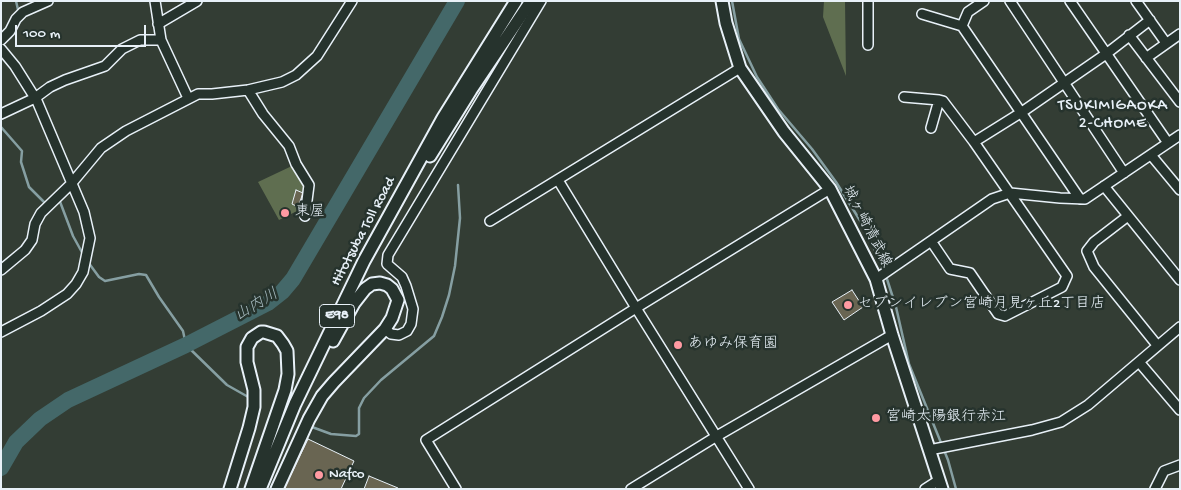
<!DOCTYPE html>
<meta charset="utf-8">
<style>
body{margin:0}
#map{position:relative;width:1181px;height:490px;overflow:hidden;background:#333d34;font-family:"Gochi Hand",sans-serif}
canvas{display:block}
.frame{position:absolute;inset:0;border:2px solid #e8f1f8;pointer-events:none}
.scale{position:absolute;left:15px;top:25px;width:131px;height:22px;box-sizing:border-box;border:2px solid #e8f1f8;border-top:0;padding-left:6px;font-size:15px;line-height:18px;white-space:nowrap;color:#e8f1f8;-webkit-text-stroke:4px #26332d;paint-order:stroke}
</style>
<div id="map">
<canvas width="1181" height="490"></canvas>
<div class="frame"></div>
<div class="scale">100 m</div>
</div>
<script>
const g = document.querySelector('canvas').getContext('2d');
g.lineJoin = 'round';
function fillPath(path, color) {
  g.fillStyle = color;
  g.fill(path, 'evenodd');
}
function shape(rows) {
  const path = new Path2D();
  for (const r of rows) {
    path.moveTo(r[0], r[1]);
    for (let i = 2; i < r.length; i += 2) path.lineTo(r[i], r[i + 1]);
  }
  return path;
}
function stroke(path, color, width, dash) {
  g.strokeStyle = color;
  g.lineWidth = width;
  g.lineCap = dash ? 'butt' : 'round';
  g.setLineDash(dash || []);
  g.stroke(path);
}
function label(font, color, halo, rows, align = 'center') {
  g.font = font + ' "Gochi Hand","Klee One",sans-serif';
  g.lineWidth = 5;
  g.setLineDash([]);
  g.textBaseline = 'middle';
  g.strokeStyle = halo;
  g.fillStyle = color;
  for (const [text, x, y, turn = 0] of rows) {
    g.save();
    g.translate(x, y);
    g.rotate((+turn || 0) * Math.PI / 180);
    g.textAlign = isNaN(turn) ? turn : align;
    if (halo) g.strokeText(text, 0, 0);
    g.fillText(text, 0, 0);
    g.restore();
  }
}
const green = shape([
 [824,1,845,1,846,76,823,17],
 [294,165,306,187,306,192,301,209,279,220,258,182]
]);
const stream = shape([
 [16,1,19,14],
 [732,1,739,39,757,77,778,109,812,149,836,182,866,230,884,271],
 [1,46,11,37,19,23,19,19],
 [1,127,22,151,21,162,29,187,46,204],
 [59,199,73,236,84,256],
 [88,262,99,277,105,281,139,274,146,275,159,297,183,331,186,345,227,385,250,398],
 [886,276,896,307,909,364,948,460,956,489],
 [312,427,331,434,356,436,359,434,359,408,364,398,381,380,434,336,442,317,449,295,455,266,460,218,458,185]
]);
const river = shape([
 [1,468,16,442,40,419,68,400,186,345,268,303,282,292,293,279,457,1]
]);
const building = shape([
 [296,190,303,193,298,207,292,204,296,190],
 [852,290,863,307,844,320,832,302,852,290],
 [308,439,354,461,341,489,284,489,308,439],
 [369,476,398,488,398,489,364,489,369,476]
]);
const minor = shape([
 [155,1,161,40,188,98],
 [868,1,868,45],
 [984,1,968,12,962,26,1080,199],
 [1010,1,1124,173],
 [1070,1,1168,143],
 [1136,1,1166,43],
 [922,14,962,26],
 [158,24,197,1],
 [1129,35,1180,102],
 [1,40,10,31,16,19,23,12,48,1],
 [1,49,15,66,37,101,84,212,90,238,83,272,76,284,67,294,41,311,1,332],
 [1146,58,1180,34],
 [248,90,263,114,289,146,296,164,309,185,305,216],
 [904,97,939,100],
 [1,114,35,98,50,87,65,80,105,66,122,49,140,40,161,40],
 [931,128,939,100,943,101,974,142,1067,276,1062,287,1005,316,998,314,970,273,950,269,931,241],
 [974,142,1022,112,1106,54,1150,20],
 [1151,155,1180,190],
 [558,180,636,308,749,489],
 [1104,186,1180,280],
 [1128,216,1094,242,1087,251,1094,267,1157,345],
 [490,221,740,68],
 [1,270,25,250,32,240,35,224,41,213,71,184,101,148,126,131,198,94,212,94,248,90,282,82,296,75,317,56,352,1],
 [876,279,992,199,1010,193,1060,198,1085,199,1180,135],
 [385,329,391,334,399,335,407,331,411,324,413,309,406,286,402,277,387,264,388,255,541,1],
 [1139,362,1180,410],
 [929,450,1032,430,1061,422,1088,405,1180,327],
 [456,489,426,440,636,308,830,189],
 [631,489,717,436,892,335],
 [925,489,939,480],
 [1155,489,1164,471,1180,465]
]);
const major = shape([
 [722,1,726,23,740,68,784,132,830,189,876,279,892,335,942,489],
 [430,156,471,90,531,1],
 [230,489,249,428,254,407,254,390,247,362,247,347,252,338,261,332,264,332,277,336,283,344,287,351,288,374,285,390,251,489],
 [260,489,295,404,364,261,443,118,516,1],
 [277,489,309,419,322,396,334,382,385,329,392,318,398,300,392,289,387,285,380,283,372,284,365,289,354,303,333,341]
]);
const markers = [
 [285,213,5,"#ff9aa2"],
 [848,305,5,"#ff9aa2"],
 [678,345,5,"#ff9aa2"],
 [876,418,5,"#ff9aa2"],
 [319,475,5,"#ff9aa2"]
];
const shields = [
 [337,316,35]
];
const shieldNames = [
 ["E98",337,316]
];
const poiNames = [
 ["東屋",295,213],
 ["セブンイレブン宮崎月見ヶ丘2丁目店",858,305],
 ["あゆみ保育園",688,345],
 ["宮崎太陽銀行赤江",886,418],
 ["Nafco",329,475]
];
const streetNames = [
 ["城ヶ崎清武線",866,227,63],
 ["Hitotsuba Toll Road",364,232,-62]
];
const neighbourhoodNames = [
 ["TSUKIMIGAOKA",1113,107],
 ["2-CHOME",1113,125]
];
const waterNames = [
 ["山内川",257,306,-31]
];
fillPath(green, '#5f6e50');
stroke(stream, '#869fa2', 2.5);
stroke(river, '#446869', 16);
fillPath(building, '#696552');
stroke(building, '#e8f1f8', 1);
stroke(minor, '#e8f1f8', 12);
stroke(major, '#e8f1f8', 15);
stroke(minor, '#26332d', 9);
stroke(major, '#26332d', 11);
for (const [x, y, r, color] of markers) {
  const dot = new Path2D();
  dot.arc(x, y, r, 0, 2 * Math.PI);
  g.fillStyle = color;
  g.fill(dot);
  stroke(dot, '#26332d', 2);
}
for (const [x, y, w] of shields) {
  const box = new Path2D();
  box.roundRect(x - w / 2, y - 11.5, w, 23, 4);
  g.fillStyle = '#26332d';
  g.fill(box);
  stroke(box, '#e8f1f8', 1);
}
label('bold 14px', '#e8f1f8', null, shieldNames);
label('15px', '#e8f1f8', '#26332d', poiNames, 'left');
label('15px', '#e8f1f8', '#26332d', streetNames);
g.letterSpacing = '1px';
label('16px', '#e8f1f8', '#26332d', neighbourhoodNames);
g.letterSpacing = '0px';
label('italic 16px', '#a6babf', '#26332d', waterNames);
</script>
